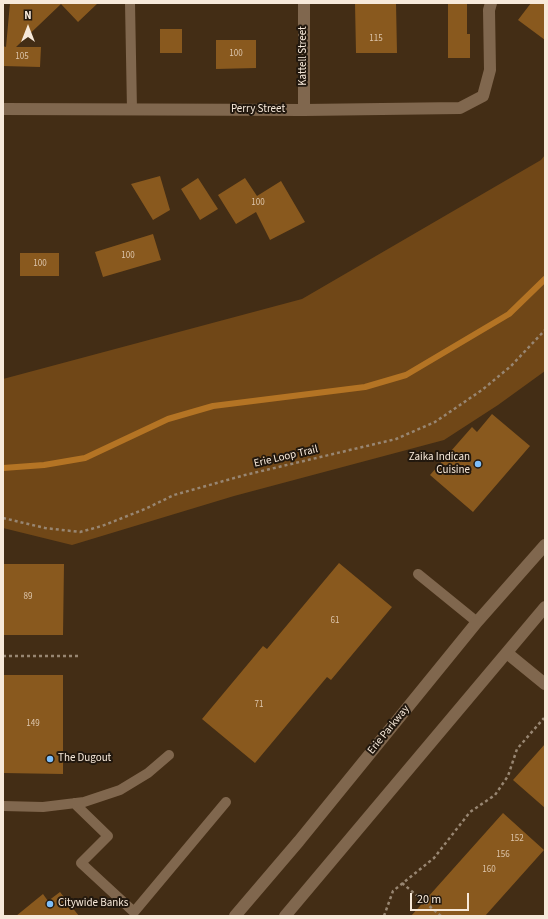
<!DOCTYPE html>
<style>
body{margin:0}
#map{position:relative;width:548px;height:919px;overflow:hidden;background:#432d15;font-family:"Source Sans 3",sans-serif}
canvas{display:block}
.frame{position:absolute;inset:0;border:4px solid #f7e9da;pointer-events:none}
.north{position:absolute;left:8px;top:8px;width:40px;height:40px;-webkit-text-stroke:3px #22180e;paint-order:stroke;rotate:0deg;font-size:11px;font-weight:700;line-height:16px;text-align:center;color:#f7e9da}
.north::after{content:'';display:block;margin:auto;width:14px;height:18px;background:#f7e9da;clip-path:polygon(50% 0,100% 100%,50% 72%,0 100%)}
.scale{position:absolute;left:410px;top:893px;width:59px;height:18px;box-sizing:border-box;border:2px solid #f7e9da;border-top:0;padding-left:5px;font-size:12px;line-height:14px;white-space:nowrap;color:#f7e9da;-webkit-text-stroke:3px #22180e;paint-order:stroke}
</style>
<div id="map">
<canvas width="548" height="919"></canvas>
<div class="frame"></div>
<div class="north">N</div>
<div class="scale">20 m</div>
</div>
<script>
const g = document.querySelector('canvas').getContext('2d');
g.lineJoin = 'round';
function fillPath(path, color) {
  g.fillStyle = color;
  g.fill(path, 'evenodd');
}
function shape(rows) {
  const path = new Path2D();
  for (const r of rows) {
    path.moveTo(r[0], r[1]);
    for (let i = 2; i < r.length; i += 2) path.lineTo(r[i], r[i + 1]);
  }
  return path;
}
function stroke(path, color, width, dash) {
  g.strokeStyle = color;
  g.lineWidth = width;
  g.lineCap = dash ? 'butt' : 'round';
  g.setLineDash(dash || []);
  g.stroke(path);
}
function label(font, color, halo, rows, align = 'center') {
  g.font = font + ' "Source Sans 3",sans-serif';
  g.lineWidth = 4;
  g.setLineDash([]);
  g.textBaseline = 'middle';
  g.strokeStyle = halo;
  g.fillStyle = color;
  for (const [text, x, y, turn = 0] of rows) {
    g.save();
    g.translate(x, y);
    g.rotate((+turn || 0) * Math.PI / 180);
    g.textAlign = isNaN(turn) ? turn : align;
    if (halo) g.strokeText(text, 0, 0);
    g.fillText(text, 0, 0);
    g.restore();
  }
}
const green = shape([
 [545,155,545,371,498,405,444,440,234,496,72,545,3,528,3,379,302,299,541,160]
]);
const stream = shape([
 [3,468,44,465,85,458,168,419,213,406,365,387,406,375,509,314,545,279]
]);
const building = shape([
 [10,3,98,3,78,22,61,4,16,47,41,47,40,67,3,66,3,46,6,47],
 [355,3,396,3,397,53,356,53],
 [448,3,467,3,467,34,470,34,470,58,448,58],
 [531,3,545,3,545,40,518,20],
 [160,29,182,29,182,53,160,53],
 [216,40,256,40,256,68,216,69],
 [160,176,170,210,153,220,131,184],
 [198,178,218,209,200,220,181,189],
 [245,178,257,196,281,181,305,222,270,240,256,212,236,224,218,195],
 [153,234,161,260,103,277,95,252],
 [20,253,59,253,59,276,20,276],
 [492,414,530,446,473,512,430,475,472,427,477,432],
 [339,563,392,607,331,680,327,677,255,763,202,719,263,646,267,649],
 [3,564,64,564,63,635,3,635],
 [3,675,63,675,63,774,3,773],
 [545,744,545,808,513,780],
 [503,813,544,850,485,916,411,916],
 [60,892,79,916,16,916,43,894,48,901]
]);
const path = shape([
 [3,518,45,528,80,532,102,526,145,509,174,495,245,475,396,439,435,422,482,390,511,366,545,330],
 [3,656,80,656],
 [402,883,441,916],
 [384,916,393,891,434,858,470,812,495,795,508,776,517,749,544,718]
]);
const lane = shape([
 [130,3,132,110],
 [418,574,477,622],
 [74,803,108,836,81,863,134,912,226,802],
 [3,806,43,807,84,802,120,790,148,773,169,755]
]);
const street = shape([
 [304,3,304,110],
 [3,109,304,110,460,108,483,96,490,70,489,10,491,3],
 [507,653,545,684]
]);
const secondary = shape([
 [235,916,299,841,477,622,545,545],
 [285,916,545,607]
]);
const markers = [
 [478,464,4,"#7dbef9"],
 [50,759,4,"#7dbef9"],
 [50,904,4,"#7dbef9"]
];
const numberNames = [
 ["115",376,39],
 ["100",236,54],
 ["105",22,57],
 ["100",258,203],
 ["100",128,256],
 ["100",40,264],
 ["89",28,597],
 ["61",335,621],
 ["71",259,705],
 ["149",33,724],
 ["152",517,839],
 ["156",503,855],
 ["160",489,870]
];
const streetNames = [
 ["Kattell Street",304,56,-90],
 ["Perry Street",258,110],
 ["Erie Loop Trail",286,457,-13],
 ["Erie Parkway",389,730,-51]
];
const poiNames = [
 ["Zaika Indican",470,458,"right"],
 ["Cuisine",470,471,"right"],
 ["The Dugout",58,759],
 ["Citywide Banks",58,904]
];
fillPath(green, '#704717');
stroke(stream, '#b47424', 6);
fillPath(building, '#89591e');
stroke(path, '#988672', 2.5, [3, 3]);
stroke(lane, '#80674e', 10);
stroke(street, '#80674e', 12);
stroke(secondary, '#80674e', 12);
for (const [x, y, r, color] of markers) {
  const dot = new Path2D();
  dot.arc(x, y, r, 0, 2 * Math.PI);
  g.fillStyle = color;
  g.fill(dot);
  stroke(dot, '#22180e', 1.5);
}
label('9px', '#dcc5ab', null, numberNames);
label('11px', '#f7e9da', '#22180e', streetNames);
label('11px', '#f7e9da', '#22180e', poiNames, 'left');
</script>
